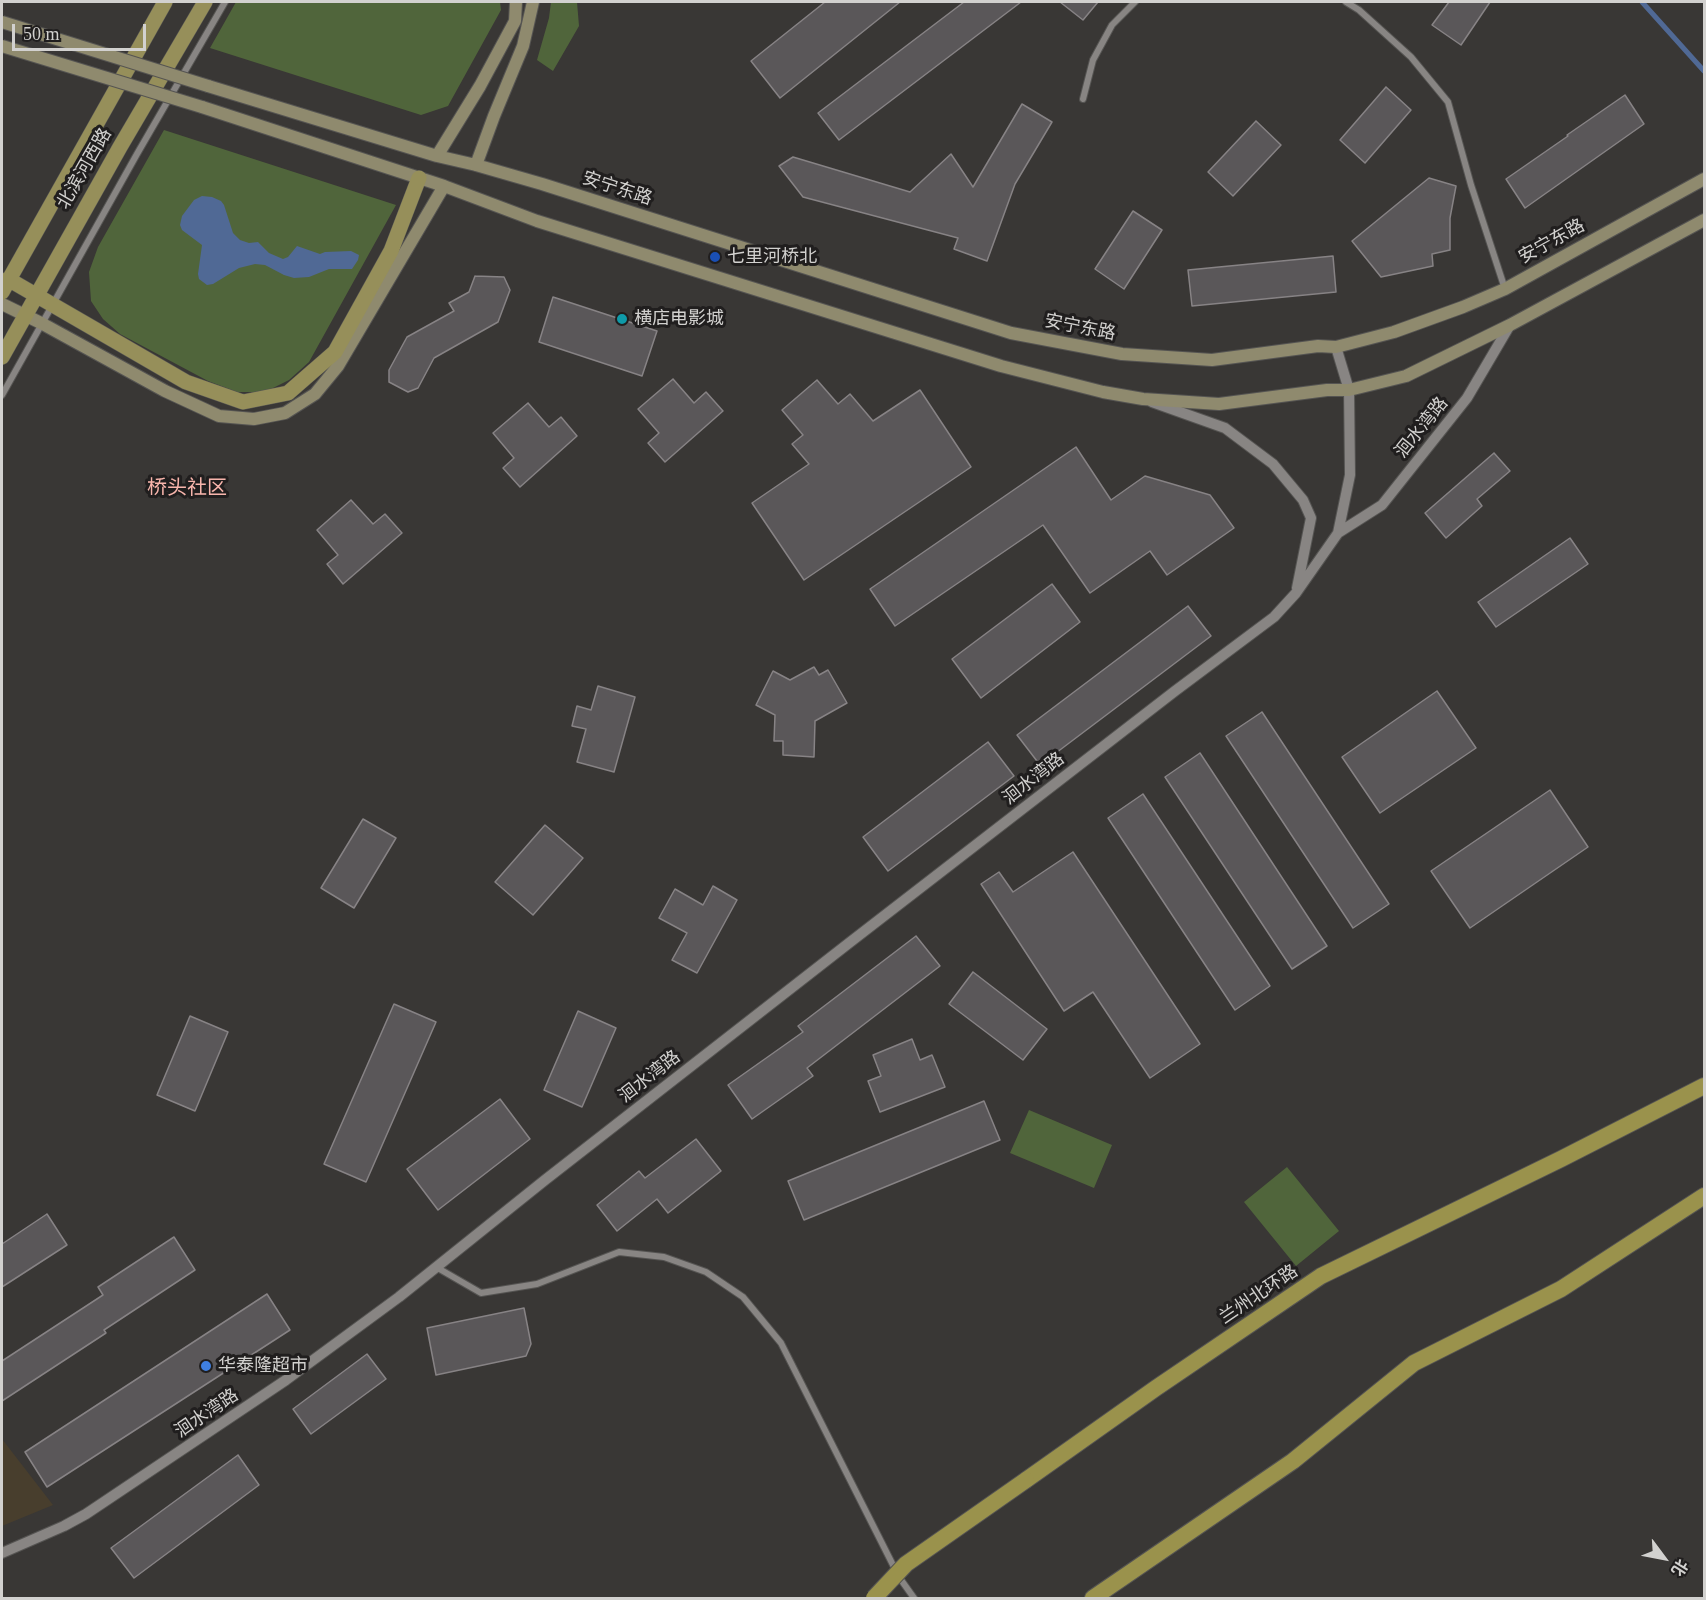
<!DOCTYPE html>
<meta charset="utf-8">
<style>
body{margin:0}
#map{position:relative;width:1706px;height:1600px;overflow:hidden;background:#393735;font-family:"Times New Roman","Noto Sans SC",serif}
canvas{display:block}
.frame{position:absolute;inset:0;border:3px solid #d2d1cf;pointer-events:none}
.north{position:absolute;left:1634px;top:1528px;width:60px;height:60px;-webkit-text-stroke:4px #201e1e;paint-order:stroke;rotate:122deg;font-size:16px;font-weight:700;line-height:24px;text-align:center;color:#d2d1cf}
.north::after{content:'';display:block;margin:auto;width:21px;height:27px;background:#d2d1cf;clip-path:polygon(50% 0,100% 100%,50% 72%,0 100%)}
.scale{position:absolute;left:12px;top:24px;width:134px;height:27px;box-sizing:border-box;border:3px solid #d2d1cf;border-top:0;padding-left:8px;font-size:18px;line-height:21px;white-space:nowrap;color:#d2d1cf;-webkit-text-stroke:4px #201e1e;paint-order:stroke}
</style>
<div id="map">
<canvas width="1706" height="1600"></canvas>
<div class="frame"></div>
<div class="north">北</div>
<div class="scale">50 m</div>
</div>
<script>
const g = document.querySelector('canvas').getContext('2d');
g.lineJoin = 'round';
function fillPath(path, color) {
  g.fillStyle = color;
  g.fill(path, 'evenodd');
}
function shape(rows) {
  const path = new Path2D();
  for (const r of rows) {
    path.moveTo(r[0], r[1]);
    for (let i = 2; i < r.length; i += 2) path.lineTo(r[i], r[i + 1]);
  }
  return path;
}
function stroke(path, color, width, dash) {
  g.strokeStyle = color;
  g.lineWidth = width;
  g.lineCap = dash ? 'butt' : 'round';
  g.setLineDash(dash || []);
  g.stroke(path);
}
function label(font, color, halo, rows, align = 'center') {
  g.font = font + ' "Times New Roman","Noto Sans SC",serif';
  g.lineWidth = 6;
  g.setLineDash([]);
  g.textBaseline = 'middle';
  g.strokeStyle = halo;
  g.fillStyle = color;
  for (const [text, x, y, turn = 0] of rows) {
    g.save();
    g.translate(x, y);
    g.rotate((+turn || 0) * Math.PI / 180);
    g.textAlign = isNaN(turn) ? turn : align;
    if (halo) g.strokeText(text, 0, 0);
    g.fillText(text, 0, 0);
    g.restore();
  }
}
const industrial = shape([
 [2,1439,53,1505,2,1526]
]);
const green = shape([
 [236,2,500,2,501,10,448,106,421,115,210,48],
 [551,2,577,2,579,26,553,71,537,60,549,18],
 [164,130,396,205,309,362,289,380,265,392,237,392,208,381,120,334,103,319,91,301,89,272,98,247],
 [1029,1110,1112,1145,1094,1188,1010,1153],
 [1287,1167,1339,1231,1296,1266,1244,1202]
]);
const water = shape([
 [202,196,212,197,221,201,224,205,233,233,240,240,249,243,258,242,269,253,283,259,288,257,297,246,320,254,325,252,351,251,359,255,358,260,352,269,329,269,309,277,294,278,284,275,265,265,255,264,239,268,213,284,207,285,199,279,198,274,202,245,182,230,180,225,182,216,194,200]
]);
const stream = shape([
 [1642,2,1704,71]
]);
const building = shape([
 [825,2,900,2,780,98,751,61,825,2],
 [964,2,1021,2,839,140,818,113,964,2],
 [1060,2,1098,2,1083,20,1060,2],
 [1449,2,1490,2,1461,45,1432,25,1449,2],
 [1386,87,1411,110,1365,163,1340,140,1386,87],
 [1625,95,1644,124,1525,208,1506,179,1568,136,1567,135,1625,95],
 [1022,104,1052,122,1015,184,987,261,954,249,958,238,803,197,779,166,793,157,910,192,951,154,973,187,1022,104],
 [1256,121,1281,145,1233,196,1208,172,1256,121],
 [1429,178,1456,186,1450,218,1450,250,1432,254,1433,266,1381,277,1352,241,1429,178],
 [1133,211,1162,230,1124,289,1095,269,1133,211],
 [1333,256,1336,292,1192,306,1188,270,1333,256],
 [475,276,504,277,510,290,498,322,434,358,418,388,408,392,389,382,389,370,407,337,454,311,449,303,469,292,475,276],
 [553,297,657,331,642,376,539,342,553,297],
 [673,379,694,403,706,392,723,411,665,462,648,443,659,433,638,409,673,379],
 [817,380,838,404,850,394,873,421,920,390,971,467,804,580,752,503,809,464,792,444,803,435,782,410,817,380],
 [528,403,549,427,561,417,577,436,520,487,503,468,514,458,493,433,528,403],
 [1076,447,1111,500,1145,476,1210,495,1234,528,1167,575,1150,551,1090,593,1043,525,895,626,870,589,1076,447],
 [1494,453,1510,471,1477,499,1482,506,1446,538,1425,513,1494,453],
 [351,500,373,524,385,514,402,533,343,584,327,564,338,555,317,530,351,500],
 [1570,538,1588,564,1496,627,1478,602,1570,538],
 [1052,584,1080,622,981,698,952,659,1052,584],
 [1188,606,1211,636,1040,765,1017,735,1188,606],
 [814,667,819,675,828,670,847,703,815,721,814,757,783,755,783,741,774,741,775,715,756,705,773,671,790,680,814,667],
 [598,686,635,697,614,772,577,762,586,729,572,726,577,706,591,710,598,686],
 [1437,691,1476,748,1380,813,1342,757,1437,691],
 [1262,712,1389,904,1353,928,1226,736,1262,712],
 [988,742,1014,776,888,871,863,837,988,742],
 [1200,753,1327,946,1292,969,1165,777,1200,753],
 [1550,790,1588,847,1470,928,1431,871,1550,790],
 [1143,794,1270,986,1235,1010,1108,818,1143,794],
 [363,819,396,838,354,908,321,888,363,819],
 [545,825,583,858,533,915,495,882,545,825],
 [1073,852,1200,1044,1150,1078,1093,992,1064,1011,981,884,999,872,1013,892,1073,852],
 [713,886,737,900,697,973,672,960,687,933,659,918,675,889,703,905,713,886],
 [916,936,940,966,807,1068,813,1076,752,1119,728,1085,803,1032,798,1026,916,936],
 [973,972,1047,1029,1023,1060,949,1004,973,972],
 [394,1004,436,1022,366,1182,324,1164,394,1004],
 [578,1011,616,1028,582,1107,544,1090,578,1011],
 [190,1016,228,1032,195,1111,157,1095,190,1016],
 [912,1039,920,1060,932,1055,945,1087,880,1112,868,1081,881,1076,873,1055,912,1039],
 [500,1099,530,1139,438,1210,407,1169,500,1099],
 [984,1101,1000,1140,804,1220,788,1181,984,1101],
 [696,1139,721,1171,668,1213,657,1199,617,1231,597,1205,639,1171,645,1178,696,1139],
 [47,1214,67,1245,2,1287,2,1244,47,1214],
 [174,1237,195,1270,104,1330,106,1333,2,1401,2,1361,103,1295,98,1287,174,1237],
 [267,1294,290,1330,47,1487,25,1452,267,1294],
 [524,1308,531,1344,526,1356,436,1375,427,1328,524,1308],
 [367,1354,386,1379,311,1434,293,1409,367,1354],
 [238,1455,259,1485,134,1578,111,1548,238,1455]
]);
const minor = shape([
 [1346,2,1359,10,1411,57,1448,102,1471,185,1505,289],
 [1083,99,1093,60,1112,25,1135,2],
 [2,395,137,154,225,2],
 [436,1267,481,1293,537,1284,619,1252,664,1257,706,1272,743,1297,781,1343,899,1577,914,1598]
]);
const tertiary = shape([
 [1152,402,1225,428,1273,464,1303,500,1311,518,1297,588],
 [1338,533,1382,505,1467,398,1510,325],
 [2,1553,64,1526,86,1514,286,1380,399,1297,545,1180,849,943,1175,691,1274,617,1296,593,1338,533,1350,475,1349,390,1336,347]
]);
const secondary = shape([
 [208,86,437,156,476,165,542,184,1011,333,1122,354,1212,360,1318,346,1336,347,1394,332,1463,307,1505,289,1704,179],
 [202,107,444,186,537,221,1001,366,1103,392,1143,399,1219,404,1327,390,1349,390,1406,376,1510,325,1704,220],
 [437,156,480,86,515,21,516,2],
 [476,165,494,116,523,46,533,2],
 [2,304,41,323,165,391,219,416,254,419,285,413,315,394,338,366,444,186]
]);
const primary = shape([
 [8,279,186,382,243,402,288,393,335,352,391,251,419,178],
 [2,292,165,2],
 [2,357,120,147,205,2]
]);
const trunk = shape([
 [1026,1480,1156,1388,1321,1276,1561,1159,1704,1086],
 [1093,1598,1293,1461,1414,1363,1561,1289,1704,1196]
]);
const secondaryBridge = shape([
 [2,22,208,86],
 [2,46,202,107]
]);
const trunkBridge = shape([
 [874,1598,906,1564,1026,1480]
]);
const markers = [
 [715,257,6,"#1a4fb4"],
 [622,319,6,"#0f9aa8"],
 [206,1366,6,"#3f7fe0"]
];
const streetNames = [
 ["北滨河西路",85,169,-60],
 ["安宁东路",617,189,18],
 ["安宁东路",1552,242,-29],
 ["安宁东路",1080,328,11],
 ["洄水湾路",1422,428,-51],
 ["洄水湾路",1034,779,-38],
 ["洄水湾路",650,1077,-38],
 ["兰州北环路",1259,1295,-34],
 ["洄水湾路",207,1414,-34]
];
const poiNames = [
 ["七里河桥北",727,257],
 ["横店电影城",634,319],
 ["华泰隆超市",218,1366]
];
const neighbourhoodNames = [
 ["桥头社区",187,489]
];
fillPath(industrial, '#483e2d');
fillPath(green, '#50653b');
fillPath(water, '#506995');
stroke(stream, '#506995', 5);
fillPath(building, '#5a5759');
stroke(building, '#878385', 1.5);
stroke(minor, '#555452', 8);
stroke(tertiary, '#555452', 12);
stroke(secondary, '#555452', 14);
stroke(primary, '#555452', 16);
stroke(trunk, '#555452', 18);
stroke(minor, '#888583', 6);
stroke(tertiary, '#888583', 10);
stroke(secondary, '#8f8a6e', 12);
stroke(primary, '#968f5a', 15);
stroke(trunk, '#9a924c', 16);
stroke(secondaryBridge, '#555452', 14, []);
stroke(trunkBridge, '#555452', 18, []);
stroke(secondaryBridge, '#8f8a6e', 12);
stroke(trunkBridge, '#9a924c', 16);
for (const [x, y, r, color] of markers) {
  const dot = new Path2D();
  dot.arc(x, y, r, 0, 2 * Math.PI);
  g.fillStyle = color;
  g.fill(dot);
  stroke(dot, '#201e1e', 2);
}
label('18px', '#d2d1cf', '#201e1e', streetNames);
label('18px', '#d2d1cf', '#201e1e', poiNames, 'left');
label('20px', '#f8b5ac', '#201e1e', neighbourhoodNames);
</script>
